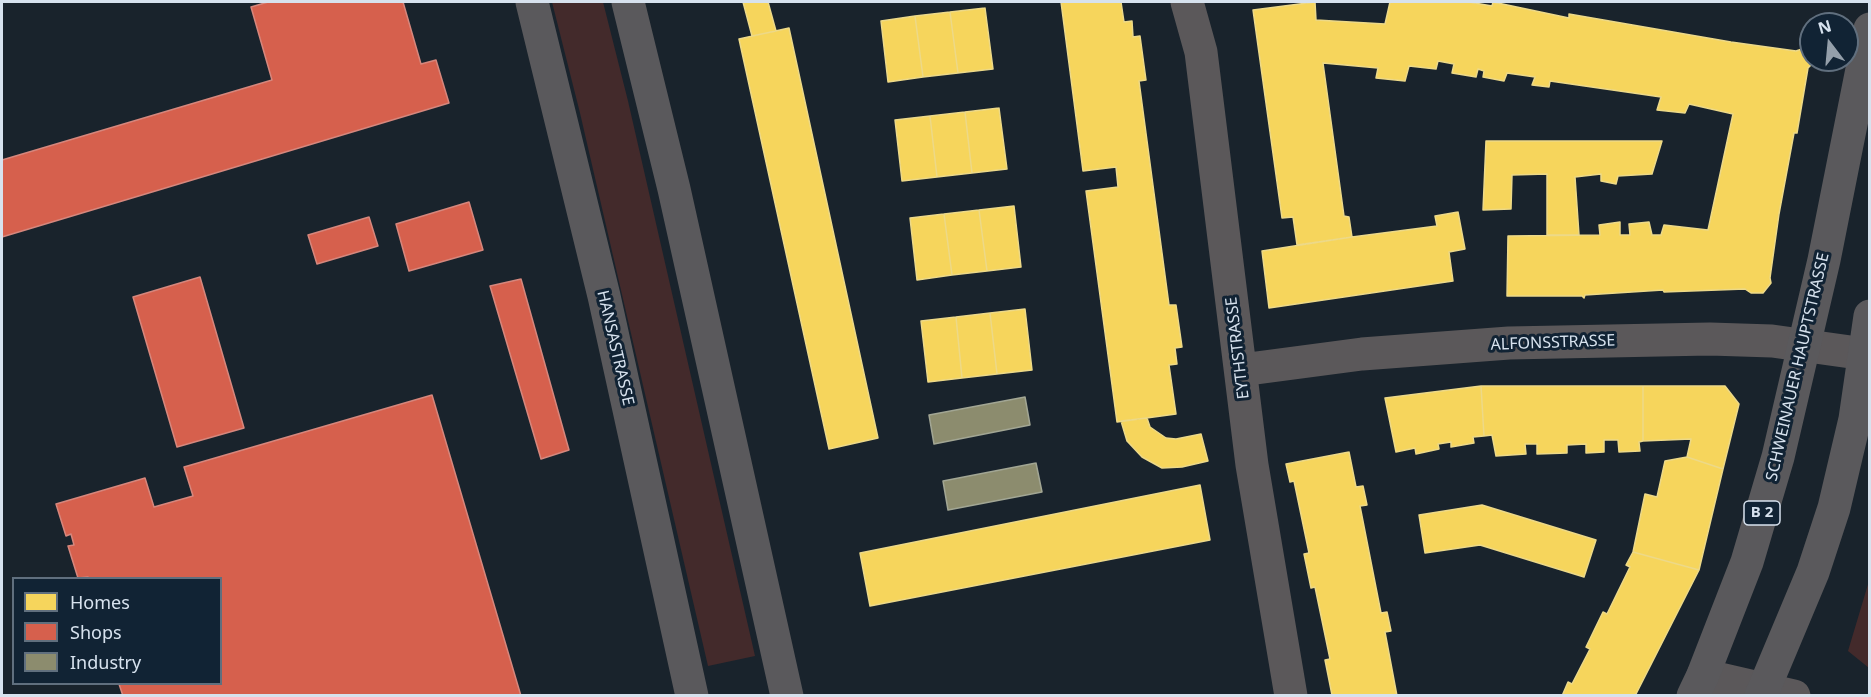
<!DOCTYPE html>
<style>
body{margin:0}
#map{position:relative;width:1871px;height:697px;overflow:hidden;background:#19232c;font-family:"Noto Sans",sans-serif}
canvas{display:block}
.frame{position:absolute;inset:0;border:3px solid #d7e2ee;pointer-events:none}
.legend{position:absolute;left:12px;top:577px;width:210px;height:108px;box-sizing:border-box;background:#112334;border:2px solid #606f7e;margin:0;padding:8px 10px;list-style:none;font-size:18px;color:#d7e2ee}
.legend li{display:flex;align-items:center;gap:12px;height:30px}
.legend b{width:30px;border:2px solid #606f7e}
.north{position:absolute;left:1799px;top:12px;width:60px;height:60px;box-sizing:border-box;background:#112334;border:2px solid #606f7e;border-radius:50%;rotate:344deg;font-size:16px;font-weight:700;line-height:24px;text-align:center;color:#d7e2ee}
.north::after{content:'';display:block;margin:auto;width:21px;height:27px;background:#949faa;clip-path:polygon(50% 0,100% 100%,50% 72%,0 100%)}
</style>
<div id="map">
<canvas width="1871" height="697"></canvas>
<div class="frame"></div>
<ul class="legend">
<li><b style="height:16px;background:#f6d55c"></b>Homes</li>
<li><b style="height:16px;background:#d6604d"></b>Shops</li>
<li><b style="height:16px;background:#8c8c6e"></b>Industry</li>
</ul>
<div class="north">N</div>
</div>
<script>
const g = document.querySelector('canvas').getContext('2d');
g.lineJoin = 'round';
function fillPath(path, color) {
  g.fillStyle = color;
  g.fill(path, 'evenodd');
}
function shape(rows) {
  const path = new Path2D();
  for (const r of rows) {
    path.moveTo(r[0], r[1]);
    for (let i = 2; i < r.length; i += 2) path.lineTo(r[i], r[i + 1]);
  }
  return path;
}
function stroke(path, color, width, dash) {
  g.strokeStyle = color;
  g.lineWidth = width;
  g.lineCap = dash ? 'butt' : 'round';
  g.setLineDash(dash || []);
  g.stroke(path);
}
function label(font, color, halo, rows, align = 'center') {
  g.font = font + ' "Noto Sans",sans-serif';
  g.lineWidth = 6;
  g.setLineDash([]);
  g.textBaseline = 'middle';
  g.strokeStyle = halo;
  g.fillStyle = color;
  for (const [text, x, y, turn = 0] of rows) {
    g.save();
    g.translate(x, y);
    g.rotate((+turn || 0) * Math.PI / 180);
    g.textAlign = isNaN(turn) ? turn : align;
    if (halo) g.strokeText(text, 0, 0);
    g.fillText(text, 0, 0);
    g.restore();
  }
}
const green = shape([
 [552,2,603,2,628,101,755,656,708,666,580,113],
 [1869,581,1869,668,1848,651]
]);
const homes = shape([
 [743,2,768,2,776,31,752,36,743,2],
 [1061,2,1121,2,1124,22,1132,21,1133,37,1140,36,1146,80,1139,81,1169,305,1176,305,1182,347,1175,348,1177,364,1169,365,1176,414,1117,422,1086,191,1118,187,1116,167,1083,171,1061,2],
 [1315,2,1316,20,1385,24,1390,2,1469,2,1492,6,1493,2,1569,18,1569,14,1731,42,1796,51,1805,48,1808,50,1811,53,1811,60,1814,60,1814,62,1808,68,1797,133,1794,133,1779,214,1770,278,1771,283,1763,293,1751,293,1745,289,1664,292,1663,290,1585,295,1584,298,1582,296,1507,296,1508,236,1600,235,1599,225,1620,222,1620,235,1630,235,1629,224,1649,222,1652,235,1661,235,1664,225,1708,230,1733,114,1689,104,1685,113,1657,110,1661,97,1550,81,1549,87,1532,85,1535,77,1507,73,1504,81,1483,77,1484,71,1478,69,1476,77,1452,73,1454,64,1438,61,1436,69,1409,66,1405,81,1376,78,1378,68,1323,63,1344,216,1349,217,1352,237,1297,245,1293,217,1282,218,1253,10,1315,2],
 [985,8,993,69,958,73,950,12,985,8],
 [950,12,958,73,923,77,915,16,950,12],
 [915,16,923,77,888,82,881,21,915,16],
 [789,28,878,438,829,449,739,39,789,28],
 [999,108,1007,169,972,173,965,112,999,108],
 [965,112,972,173,937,177,930,116,965,112],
 [930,116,937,177,902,181,895,120,930,116],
 [1486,141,1662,141,1652,174,1618,176,1616,184,1601,181,1601,174,1575,177,1579,235,1547,235,1547,174,1512,175,1511,209,1483,210,1486,141],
 [1014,206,1021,267,987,271,979,210,1014,206],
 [979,210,987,271,952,275,944,214,979,210],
 [1458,212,1465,249,1449,252,1453,281,1269,308,1262,251,1352,237,1437,226,1435,216,1458,212],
 [944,214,952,275,917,280,910,218,944,214],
 [1025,309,1032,370,997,374,990,313,1025,309],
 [990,313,997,374,962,378,956,317,990,313],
 [956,317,962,378,928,382,921,321,956,317],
 [1481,386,1484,436,1473,437,1474,443,1451,447,1451,442,1438,444,1439,449,1416,454,1415,448,1396,452,1385,398,1481,386],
 [1481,386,1643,386,1643,441,1639,442,1640,451,1619,452,1618,440,1604,440,1604,452,1586,453,1586,444,1567,445,1567,453,1537,454,1537,444,1525,444,1526,454,1496,456,1492,435,1484,436,1481,386],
 [1643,386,1725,386,1739,404,1723,469,1687,457,1691,439,1643,441,1643,386],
 [1147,418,1150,427,1166,438,1176,439,1201,434,1208,461,1182,467,1162,468,1142,457,1127,441,1121,421,1147,418],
 [1349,452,1356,487,1363,486,1367,505,1360,506,1381,613,1387,612,1391,631,1385,632,1397,696,1332,695,1325,660,1330,659,1315,587,1311,588,1304,554,1309,553,1294,481,1290,482,1286,464,1349,452],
 [1687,457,1723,469,1699,570,1633,552,1645,494,1657,497,1665,461,1687,457],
 [1200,485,1210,540,870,606,860,553,1200,485],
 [1482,505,1596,540,1584,577,1480,545,1425,553,1419,515,1482,505],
 [1633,552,1699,570,1635,696,1562,696,1568,682,1572,684,1590,649,1586,647,1603,612,1607,614,1630,567,1626,565,1633,552]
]);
const shops = shape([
 [268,2,403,2,421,64,436,60,449,103,2,237,2,160,272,80,251,7,268,2],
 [469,202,483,250,409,271,396,224,469,202],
 [369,217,378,246,317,264,308,235,369,217],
 [200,277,244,428,177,447,133,297,200,277],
 [521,279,569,450,541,459,490,286,521,279],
 [432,395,521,696,123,696,119,684,220,684,220,578,88,578,88,577,78,578,68,546,74,545,71,534,66,536,56,504,145,478,154,507,193,496,184,467,432,395]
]);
const industry = shape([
 [1025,397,1030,425,934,444,929,415,1025,397],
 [1036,463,1042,492,948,510,943,481,1036,463]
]);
const street = shape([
 [1187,2,1201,52,1252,465,1291,696],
 [1241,370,1362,354,1509,343,1710,339,1772,341,1865,354],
 [1703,675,1794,696]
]);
const primary = shape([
 [532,2,604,296,692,696],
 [628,2,674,189,787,696],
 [1693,696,1703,675,1747,562,1778,457,1824,260,1870,29],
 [1761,696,1813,572,1834,508,1855,419,1870,316]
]);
const shields = [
 [1762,513,36]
];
const shieldNames = [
 ["B 2",1762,513]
];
const streetNames = [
 ["ALFONSSTRASSE",1553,343,-2],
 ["HANSASTRASSE",615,348,77],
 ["EYTHSTRASSE",1238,348,-97],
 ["SCHWEINAUER HAUPTSTRASSE",1798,367,-77]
];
fillPath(green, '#432a2b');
fillPath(homes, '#f6d55c');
stroke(homes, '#edd988', 1.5);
fillPath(shops, '#d6604d');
stroke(shops, '#d6877d', 1.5);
fillPath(industry, '#8c8c6e');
stroke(industry, '#a2a694', 1.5);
stroke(street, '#5b585a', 33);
stroke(primary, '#5a595c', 33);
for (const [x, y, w] of shields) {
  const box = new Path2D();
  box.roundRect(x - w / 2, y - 12, w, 24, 4.5);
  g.fillStyle = '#112334';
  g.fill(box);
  stroke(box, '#d7e2ee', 1.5);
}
label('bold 15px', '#d7e2ee', null, shieldNames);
label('16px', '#d7e2ee', '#112334', streetNames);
</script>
